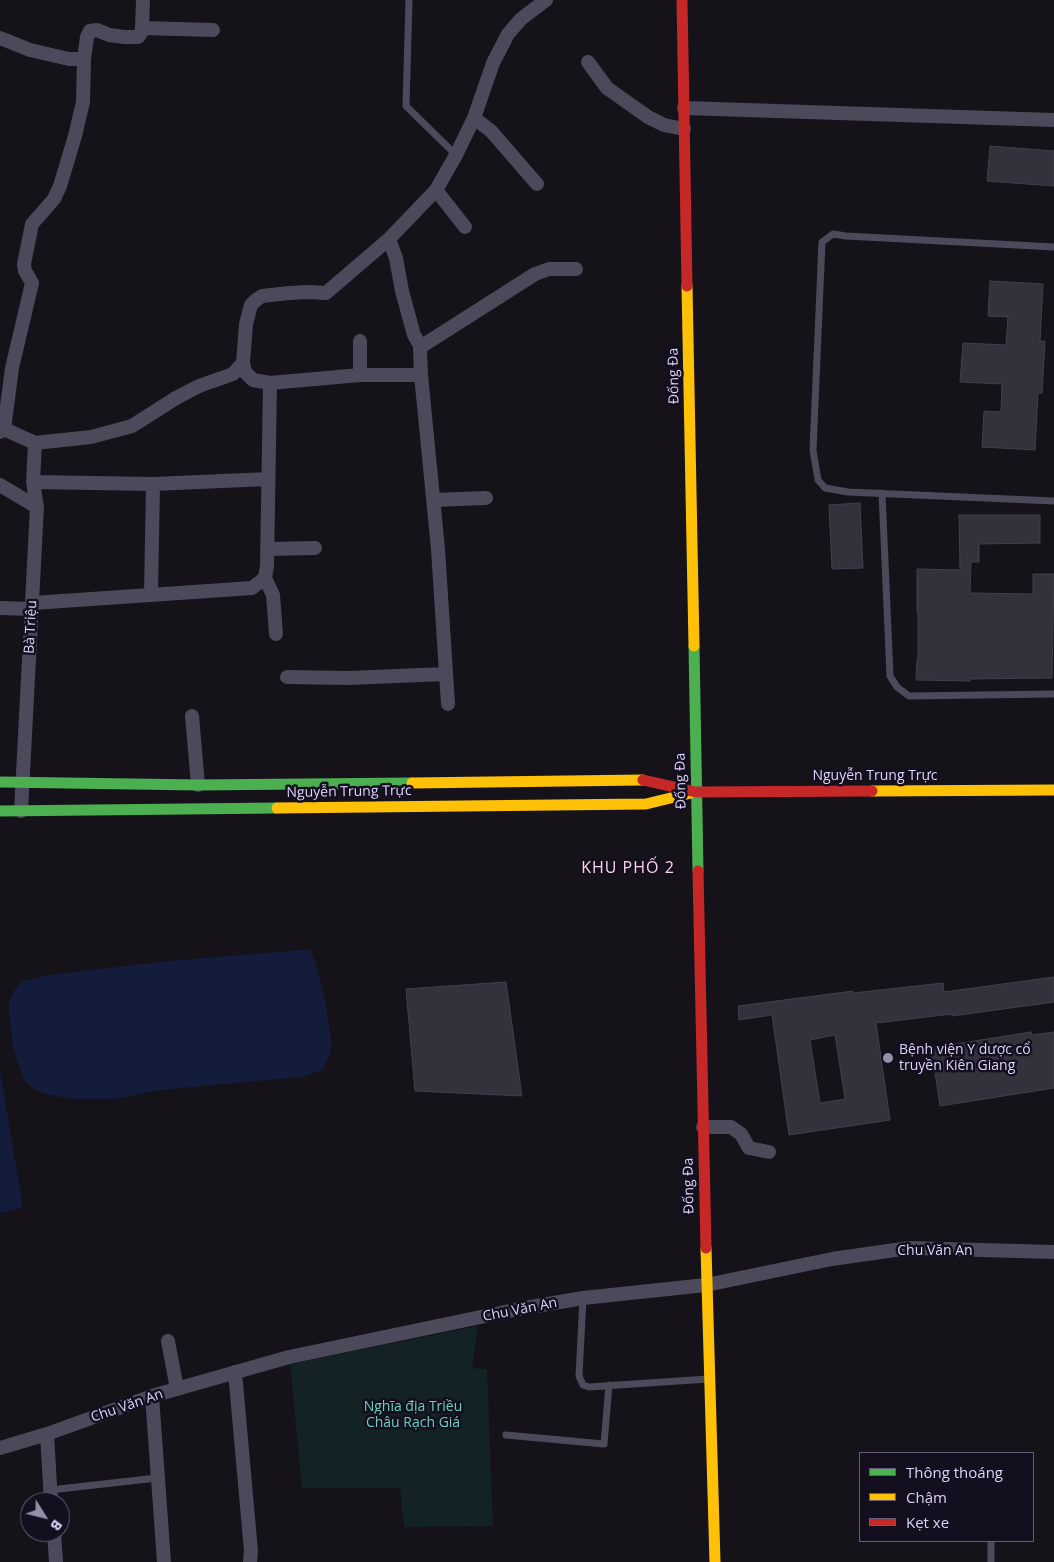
<!DOCTYPE html>
<meta charset="utf-8">
<style>
body{margin:0}
#map{position:relative;width:1054px;height:1562px;overflow:hidden;background:#15121a;font-family:"Open Sans",sans-serif}
canvas{display:block}
.legend{position:absolute;left:859px;top:1452px;width:175px;height:90px;box-sizing:border-box;background:#140f1e;border:1px solid #645d76;margin:0;padding:6px 9px;list-style:none;font-size:15px;color:#dcd3f9}
.legend li{display:flex;align-items:center;gap:10px;height:25px}
.legend b{width:25px;border:1px solid #645d76}
.north{position:absolute;left:20px;top:1492px;width:50px;height:50px;box-sizing:border-box;background:#140f1e;border:1px solid #645d76;border-radius:50%;rotate:126deg;font-size:14px;font-weight:700;line-height:20px;text-align:center;color:#dcd3f9}
.north::after{content:'';display:block;margin:auto;width:18px;height:22px;background:#968fab;clip-path:polygon(50% 0,100% 100%,50% 72%,0 100%)}
</style>
<div id="map">
<canvas width="1054" height="1562"></canvas>
<ul class="legend">
<li><b style="height:6px;background:#4caf50"></b>Thông thoáng</li>
<li><b style="height:6px;background:#ffc107"></b>Chậm</li>
<li><b style="height:6px;background:#c62828"></b>Kẹt xe</li>
</ul>
<div class="north">B</div>
</div>
<script>
const g = document.querySelector('canvas').getContext('2d');
g.lineJoin = 'round';
function fillPath(path, color) {
  g.fillStyle = color;
  g.fill(path, 'evenodd');
}
function shape(rows) {
  const path = new Path2D();
  for (const r of rows) {
    path.moveTo(r[0], r[1]);
    for (let i = 2; i < r.length; i += 2) path.lineTo(r[i], r[i + 1]);
  }
  return path;
}
function stroke(path, color, width, dash) {
  g.strokeStyle = color;
  g.lineWidth = width;
  g.lineCap = dash ? 'butt' : 'round';
  g.setLineDash(dash || []);
  g.stroke(path);
}
function label(font, color, halo, rows, align = 'center') {
  g.font = font + ' "Open Sans",sans-serif';
  g.lineWidth = 5;
  g.setLineDash([]);
  g.textBaseline = 'middle';
  g.strokeStyle = halo;
  g.fillStyle = color;
  for (const [text, x, y, turn = 0] of rows) {
    g.save();
    g.translate(x, y);
    g.rotate((+turn || 0) * Math.PI / 180);
    g.textAlign = isNaN(turn) ? turn : align;
    if (halo) g.strokeText(text, 0, 0);
    g.fillText(text, 0, 0);
    g.restore();
  }
}
const green = shape([
 [478,1326,472,1368,487,1369,493,1526,404,1527,400,1488,302,1488,290,1364]
]);
const water = shape([
 [301,950,310,950,315,961,326,1005,331,1039,330,1054,322,1070,301,1077,160,1090,116,1099,74,1099,61,1097,46,1094,34,1089,24,1080,13,1048,9,1015,9,1003,14,991,22,981,50,975,169,961],
 [0,1070,23,1208,0,1213]
]);
const building = shape([
 [990,146,1054,151,1054,186,987,181,990,146],
 [990,281,1043,284,1040,341,1045,341,1042,393,1038,393,1035,450,982,447,984,411,1001,412,1002,384,960,382,963,343,1006,345,1008,317,988,316,990,281],
 [860,503,863,568,832,569,829,505,860,503],
 [959,515,1040,515,1040,543,979,544,979,562,971,562,970,593,1033,594,1033,574,1054,574,1052,678,970,679,970,681,916,680,917,659,918,659,918,612,917,612,917,569,960,570,959,515],
 [1054,977,1054,1002,952,1016,952,1014,876,1023,890,1120,789,1135,772,1015,739,1020,738,1006,853,991,853,993,943,983,944,992,1054,977],
 [835,1035,845,1099,820,1103,810,1040,835,1035],
 [506,982,522,1096,415,1091,406,989,506,982],
 [1031,1032,1032,1035,1054,1032,1054,1088,940,1106,933,1059,931,1060,930,1048,1031,1032]
]);
const lane = shape([
 [409,0,406,106,456,155],
 [1054,247,846,236,833,234,822,242,813,450,818,480,825,488,848,492,1054,501],
 [882,493,890,676,897,687,909,696,1054,694],
 [583,1298,579,1376,583,1385,589,1387,708,1379],
 [506,1435,604,1444,609,1385],
 [50,1490,157,1478],
 [991,1541,991,1562]
]);
const street = shape([
 [142,28,213,30],
 [0,38,30,50,69,59,84,59],
 [588,62,607,88,648,117,664,125,684,129],
 [684,108,1054,120],
 [474,118,491,131,537,184],
 [436,190,465,227],
 [389,239,396,258,402,291,414,335,421,347],
 [243,363,245,372,253,380,270,383,360,375,421,375],
 [360,375,360,341],
 [4,429,12,368,32,283,25,271,24,264,32,224,54,199,60,186,75,136,83,102,84,59,87,37,90,31,97,30,109,35,124,37,138,37,141,33,142,28,143,0],
 [0,432,4,429,35,443,91,437,132,426,176,398,199,386,233,374,243,363,246,324,251,305,256,300,262,296,289,293,308,292,326,293,389,239,436,190,456,155,474,118,493,63,508,34,521,19,546,0],
 [33,482,153,484,268,479],
 [0,485,37,507],
 [433,500,486,498],
 [268,549,315,548],
 [265,578,273,595,276,634],
 [151,594,153,484],
 [33,603,252,588,265,578,267,566,270,383],
 [0,608,32,609],
 [287,677,348,678,446,674],
 [448,704,438,549,421,375,420,349,422,346,535,274,549,269,576,269],
 [192,716,198,785],
 [21,811,37,507,33,482,35,443],
 [703,1127,731,1127,741,1134,749,1148,769,1152],
 [168,1341,177,1389],
 [235,1372,251,1551,250,1562],
 [152,1396,164,1562],
 [47,1434,51,1502],
 [0,1448,47,1434,152,1396,289,1357,519,1309,583,1298,706,1285,832,1259,909,1248,1054,1252],
 [54,1532,56,1562]
]);
const fast = shape([
 [694,646,698,871],
 [0,782,198,785,412,783],
 [0,811,277,808]
]);
const slow = shape([
 [687,286,694,646],
 [412,783,643,780],
 [872,791,1054,790],
 [277,808,646,804,691,793],
 [706,1248,715,1562]
]);
const jam = shape([
 [682,0,687,286],
 [643,780,696,792,872,791],
 [698,871,706,1248]
]);
const markers = [
 [888,1058,6,"#968fab"]
];
const streetNames = [
 ["Đống Đa",674,376,-91],
 ["Bà Triệu",31,627,-87],
 ["Nguyễn Trung Trực",875,776],
 ["Đống Đa",681,781,-91],
 ["Nguyễn Trung Trực",349,792,-1],
 ["Đống Đa",689,1186,-91],
 ["Chu Văn An",935,1251],
 ["Chu Văn An",520,1310,-11],
 ["Chu Văn An",127,1406,-19]
];
const poiNames = [
 ["Bệnh viện Y dược cổ",899,1050],
 ["truyền Kiên Giang",899,1066]
];
const parkNames = [
 ["Nghĩa địa Triều",413,1407],
 ["Châu Rạch Giá",413,1423]
];
const quarterNames = [
 ["KHU PHỐ 2",628,868]
];
fillPath(green, '#132225');
fillPath(water, '#131d3b');
fillPath(building, '#34303c');
stroke(building, '#433e4d', 1);
stroke(lane, '#4b495a', 7);
stroke(street, '#4b495a', 14);
stroke(fast, '#4caf50', 11);
stroke(slow, '#ffc107', 11);
stroke(jam, '#c62828', 11);
for (const [x, y, r, color] of markers) {
  const dot = new Path2D();
  dot.arc(x, y, r, 0, 2 * Math.PI);
  g.fillStyle = color;
  g.fill(dot);
  stroke(dot, '#140f1e', 2);
}
label('14px', '#dcd3f9', '#140f1e', streetNames);
label('14px', '#dcd3f9', '#140f1e', poiNames, 'left');
label('14px', '#69cec1', '#140f1e', parkNames);
g.letterSpacing = '1px';
label('16px', '#f9d4e7', '#140f1e', quarterNames);
g.letterSpacing = '0px';
</script>
